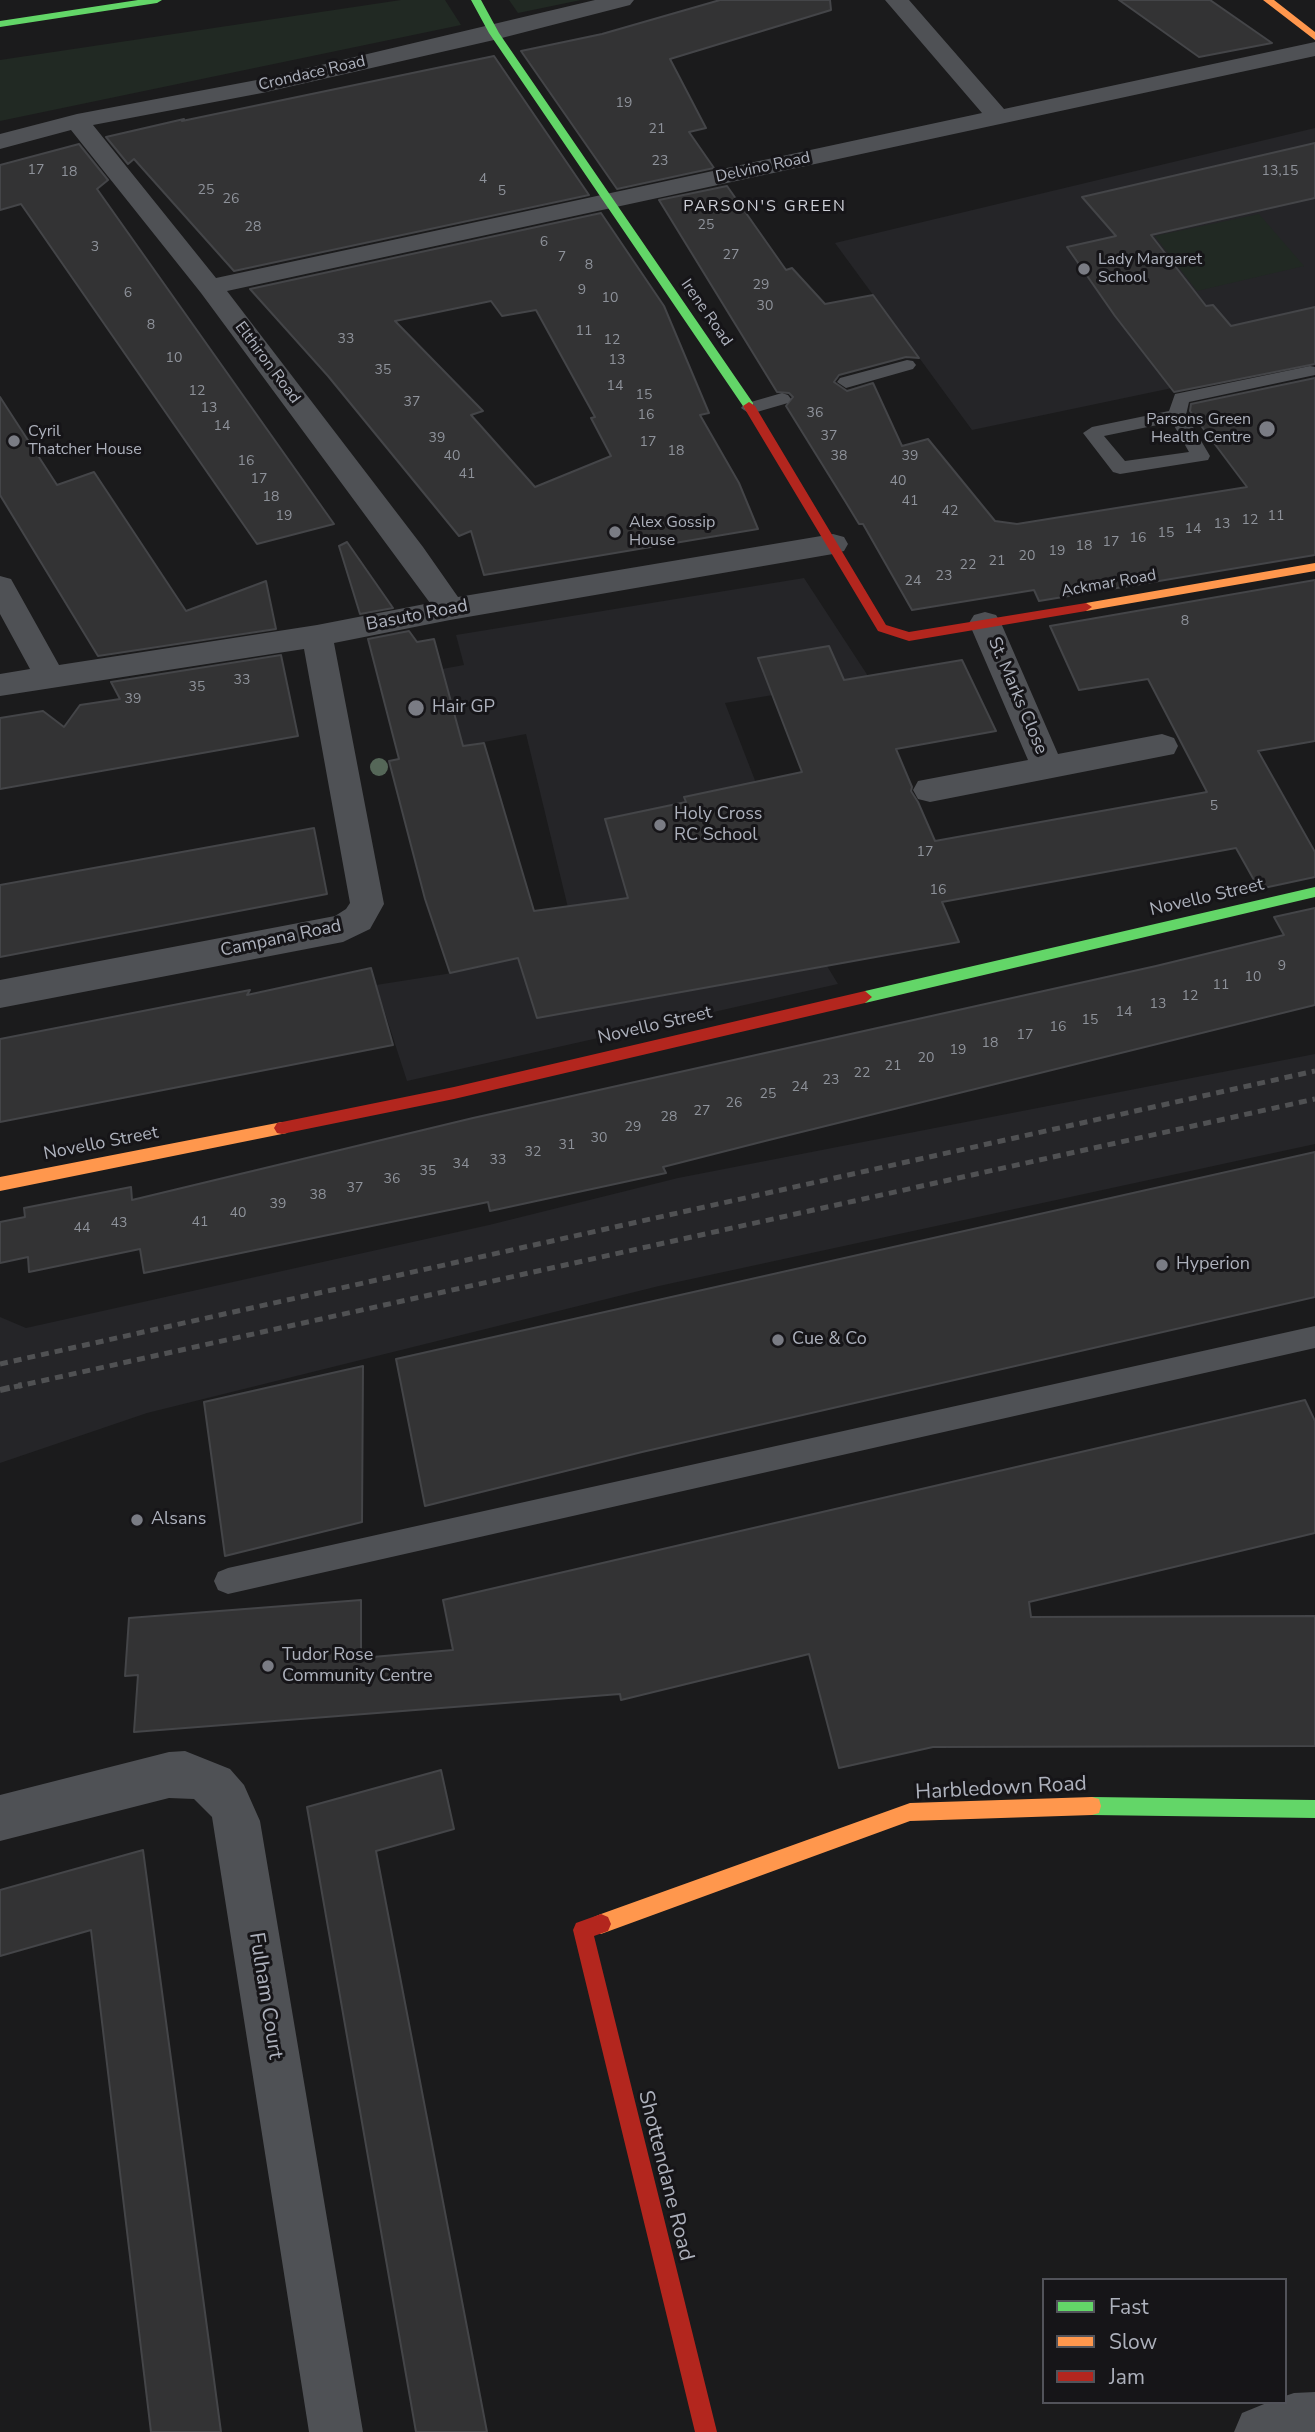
<!DOCTYPE html>
<style>
body{margin:0}
#map{position:relative;width:1315px;height:2432px;overflow:hidden;background:#1b1b1c;font-family:"Nunito Sans",sans-serif}
canvas{display:block}
.legend{position:absolute;left:1042px;top:2278px;width:245px;height:126px;box-sizing:border-box;background:#161518;border:2px solid #52535a;margin:0;padding:9px 12px;list-style:none;font-size:21px;color:#adb1bc}
.legend li{display:flex;align-items:center;gap:14px;height:35px}
.legend b{width:35px;border:2px solid #52535a}
</style>
<div id="map">
<canvas width="1315" height="2432"></canvas>
<ul class="legend">
<li><b style="height:9px;background:#63d668"></b>Fast</li>
<li><b style="height:9px;background:#ff974d"></b>Slow</li>
<li><b style="height:9px;background:#b3261e"></b>Jam</li>
</ul>
</div>
<script>
const g = document.querySelector('canvas').getContext('2d');
g.lineJoin = 'round';
function fillPath(path, color) {
  g.fillStyle = color;
  g.fill(path, 'evenodd');
}
function shape(rows) {
  const path = new Path2D();
  for (const r of rows) {
    path.moveTo(r[0], r[1]);
    for (let i = 2; i < r.length; i += 2) path.lineTo(r[i], r[i + 1]);
  }
  return path;
}
function stroke(path, color, width, dash) {
  g.strokeStyle = color;
  g.lineWidth = width;
  g.lineCap = dash ? 'butt' : 'round';
  g.setLineDash(dash || []);
  g.stroke(path);
}
function label(font, color, halo, rows, align = 'center') {
  g.font = font + ' "Nunito Sans",sans-serif';
  g.lineWidth = 6;
  g.setLineDash([]);
  g.textBaseline = 'middle';
  g.strokeStyle = halo;
  g.fillStyle = color;
  for (const [text, x, y, turn = 0] of rows) {
    g.save();
    g.translate(x, y);
    g.rotate((+turn || 0) * Math.PI / 180);
    g.textAlign = isNaN(turn) ? turn : align;
    if (halo) g.strokeText(text, 0, 0);
    g.fillText(text, 0, 0);
    g.restore();
  }
}
const built = shape([
 [1315,128,1315,358,972,430,835,243],
 [804,578,868,676,863,680,725,703,827,966,838,984,407,1081,376,985,446,974,577,945,526,734,463,746,442,669,464,665,456,635],
 [1315,1054,1315,1144,659,1286,147,1413,0,1463,0,1317,26,1328,489,1225,678,1178]
]);
const green = shape([
 [401,0,445,0,461,25,0,121,0,60],
 [509,0,581,0,518,13],
 [1259,214,1304,266,1197,291,1155,236]
]);
const building = shape([
 [720,0,830,0,831,10,670,59,706,128,689,132,714,168,617,189,521,51,602,34,720,0],
 [1119,0,1210,0,1272,43,1199,57,1119,0],
 [494,56,589,195,234,271,134,159,128,164,106,137,184,119,182,121,494,56],
 [1315,143,1315,198,1151,235,1206,306,1213,305,1231,326,1315,307,1315,364,1174,392,1115,316,1067,247,1116,236,1082,197,1315,143],
 [79,144,108,180,97,189,334,524,257,544,21,204,0,210,0,165,79,144],
 [727,186,786,270,792,268,825,304,873,295,919,358,906,357,839,375,834,382,847,391,873,383,902,446,928,439,995,521,1017,524,1247,487,1190,411,1191,404,1315,378,1315,555,1039,601,1034,590,912,610,863,524,859,524,845,501,786,406,793,397,789,393,777,392,659,200,727,186],
 [601,213,664,306,709,413,700,415,739,483,758,529,484,575,471,531,459,536,328,376,250,289,601,213],
 [491,301,502,316,536,310,595,417,591,418,611,456,535,487,471,415,483,411,395,321,491,301],
 [0,397,57,485,94,472,186,611,266,581,276,629,98,656,0,495,0,397],
 [347,542,393,608,360,614,339,546,347,542],
 [1315,580,1315,741,1258,751,1315,852,1315,877,1259,889,1236,848,942,902,959,942,537,1018,518,958,450,973,425,899,389,761,399,759,368,639,409,631,417,642,434,639,463,746,484,743,534,911,628,898,605,819,686,802,684,797,802,772,758,658,829,646,844,680,962,660,996,731,896,749,912,787,911,791,918,802,935,841,1207,792,1148,679,1079,690,1050,626,1315,580],
 [281,655,298,736,0,789,0,718,43,711,64,727,80,705,120,699,111,682,281,655],
 [314,828,327,894,0,957,0,885,314,828],
 [1315,908,1315,1005,765,1141,663,1167,666,1173,490,1211,488,1202,144,1273,140,1249,29,1272,28,1257,0,1263,0,1222,25,1217,24,1208,131,1187,132,1200,473,1118,1156,966,1284,935,1274,917,1315,908],
 [371,968,393,1045,0,1122,0,1039,250,990,247,995,371,968],
 [1315,1152,1315,1297,642,1452,425,1506,396,1359,1315,1152],
 [363,1366,362,1522,225,1556,204,1402,363,1366],
 [1305,1400,1315,1421,1315,1533,1029,1602,1031,1617,1315,1616,1315,1746,933,1747,839,1768,809,1654,621,1700,620,1694,134,1732,138,1675,125,1676,129,1618,361,1600,361,1658,453,1650,443,1600,1305,1400],
 [441,1770,454,1829,376,1851,487,2432,416,2432,307,1807,441,1770],
 [143,1850,221,2432,151,2432,91,1930,0,1956,0,1890,143,1850]
]);
const lane = shape([
 [907,360,913,361,916,365,913,369,846,388,837,382,840,378,907,360],
 [1310,366,1315,367,1315,375,1189,402,1186,415,1210,456,1208,460,1120,474,1113,472,1083,433,1092,427,1169,411,1175,394,1310,366],
 [1172,422,1189,452,1125,461,1104,436,1172,422],
 [782,393,788,395,791,399,788,403,750,414,741,408,744,404,782,393],
 [1315,1326,1315,1348,228,1594,218,1590,214,1581,218,1572,228,1568,1315,1326]
]);
const street = shape([
 [595,0,634,0,630,5,494,40,262,93,93,125,216,278,982,113,885,0,909,0,1004,109,1315,42,1315,56,227,291,423,547,458,597,833,534,844,537,848,544,844,551,833,554,450,620,334,643,384,904,370,929,343,942,0,1008,0,980,335,916,346,909,350,903,304,649,0,696,0,674,30,669,0,614,0,576,11,579,59,665,317,625,430,603,201,293,71,130,0,149,0,134,77,114,262,79,595,0],
 [985,612,996,615,1001,623,1058,754,1162,734,1174,738,1178,746,1174,754,930,802,918,799,913,790,918,781,1028,760,969,623,974,615,985,612],
 [185,1751,230,1769,244,1785,260,1821,363,2432,309,2432,212,1817,194,1799,169,1798,0,1841,0,1795,169,1752,185,1751],
 [1315,2392,1315,2432,1234,2432,1242,2413,1269,2402,1285,2402,1285,2396,1294,2393,1315,2392]
]);
const fast = shape([
 [138,0,162,0,157,3,0,27,0,21,138,0],
 [471,0,481,0,499,33,753,403,753,409,745,409,489,33,471,0],
 [1315,887,1315,897,865,1003,858,997,865,991,1315,887],
 [1092,1797,1315,1800,1315,1818,1092,1815,1085,1813,1083,1806,1085,1799,1092,1797]
]);
const slow = shape([
 [1263,0,1274,0,1315,32,1315,40,1263,0],
 [1315,563,1315,571,1086,611,1080,607,1086,603,1315,563],
 [282,1122,287,1123,290,1128,287,1133,282,1134,0,1191,0,1177,282,1122],
 [1092,1797,1099,1799,1101,1806,1099,1813,1092,1815,910,1821,601,1934,594,1931,591,1924,594,1917,601,1914,910,1803,1092,1797]
]);
const jam = shape([
 [749,402,755,406,886,625,909,632,1086,603,1092,607,1086,611,909,641,878,631,743,406,749,402],
 [865,991,872,997,865,1003,454,1099,282,1134,277,1133,274,1128,277,1123,282,1122,454,1087,865,991],
 [601,1914,608,1917,611,1924,608,1931,594,1936,717,2432,695,2432,573,1930,576,1923,601,1914]
]);
const railFar1 = shape([
 [0,1364,1315,1071],
 [14,1387,1315,1099]
]);
const rail = shape([
 [0,1390,22,1385]
]);
const trees = [
 [379,767]
];
const markers = [
 [1084,269,7,"#7a7c84"],
 [1267,429,9,"#7a7c84"],
 [14,441,7,"#7a7c84"],
 [615,532,7,"#7a7c84"],
 [416,708,9,"#7a7c84"],
 [660,825,7,"#7a7c84"],
 [1162,1265,7,"#7a7c84"],
 [778,1340,7,"#7a7c84"],
 [137,1520,7,"#7a7c84"],
 [268,1666,7,"#7a7c84"]
];
const numberNames = [
 ["19",624,104],
 ["21",657,130],
 ["23",660,162],
 ["17",36,171],
 ["13,15",1280,172],
 ["18",69,173],
 ["4",483,180],
 ["25",206,191],
 ["5",502,192],
 ["26",231,200],
 ["25",706,226],
 ["28",253,228],
 ["6",544,243],
 ["3",95,248],
 ["27",731,256],
 ["7",562,258],
 ["8",589,266],
 ["29",761,286],
 ["9",582,291],
 ["6",128,294],
 ["10",610,299],
 ["30",765,307],
 ["8",151,326],
 ["11",584,332],
 ["33",346,340],
 ["12",612,341],
 ["10",174,359],
 ["13",617,361],
 ["35",383,371],
 ["14",615,387],
 ["12",197,392],
 ["15",644,396],
 ["37",412,403],
 ["13",209,409],
 ["36",815,414],
 ["16",646,416],
 ["14",222,427],
 ["37",829,437],
 ["39",437,439],
 ["17",648,443],
 ["18",676,452],
 ["40",452,457],
 ["38",839,457],
 ["39",910,457],
 ["16",246,462],
 ["41",467,475],
 ["17",259,480],
 ["40",898,482],
 ["18",271,498],
 ["41",910,502],
 ["42",950,512],
 ["19",284,517],
 ["11",1276,517],
 ["12",1250,521],
 ["13",1222,525],
 ["14",1193,530],
 ["15",1166,534],
 ["16",1138,539],
 ["17",1111,543],
 ["18",1084,547],
 ["19",1057,552],
 ["20",1027,557],
 ["21",997,562],
 ["22",968,566],
 ["23",944,577],
 ["24",913,582],
 ["8",1185,622],
 ["33",242,681],
 ["35",197,688],
 ["39",133,700],
 ["5",1214,807],
 ["17",925,853],
 ["16",938,891],
 ["9",1282,967],
 ["10",1253,978],
 ["11",1221,986],
 ["12",1190,997],
 ["13",1158,1005],
 ["14",1124,1013],
 ["15",1090,1021],
 ["16",1058,1028],
 ["17",1025,1036],
 ["18",990,1044],
 ["19",958,1051],
 ["20",926,1059],
 ["21",893,1067],
 ["22",862,1074],
 ["23",831,1081],
 ["24",800,1088],
 ["25",768,1095],
 ["26",734,1104],
 ["27",702,1112],
 ["28",669,1118],
 ["29",633,1128],
 ["30",599,1139],
 ["31",567,1146],
 ["32",533,1153],
 ["33",498,1161],
 ["34",461,1165],
 ["35",428,1172],
 ["36",392,1180],
 ["37",355,1189],
 ["38",318,1196],
 ["39",278,1205],
 ["40",238,1214],
 ["41",200,1223],
 ["43",119,1224],
 ["44",82,1229]
];
const farStreetnames = [
 ["Crondace Road",312,74,-13],
 ["Delvino Road",763,168,-12],
 ["Irene Road",706,313,55],
 ["Elthiron Road",267,363,53],
 ["Ackmar Road",1109,584,-10]
];
const farNeighbourhoodnames = [
 ["PARSON'S GREEN",765,207]
];
const farPoinames = [
 ["Lady Margaret",1098,260],
 ["School",1098,278],
 ["Parsons Green",1251,420,"right"],
 ["Health Centre",1251,438,"right"],
 ["Cyril",28,432],
 ["Thatcher House",28,450],
 ["Alex Gossip",629,523],
 ["House",629,541]
];
const streetNames = [
 ["Basuto Road",417,616,-11],
 ["St. Marks Close",1017,696,67],
 ["Novello Street",1207,898,-13],
 ["Campana Road",281,939,-12],
 ["Novello Street",655,1026,-13],
 ["Novello Street",101,1144,-11]
];
const poiNames = [
 ["Hair GP",432,708],
 ["Holy Cross",674,815],
 ["RC School",674,836],
 ["Hyperion",1176,1265],
 ["Cue & Co",792,1340],
 ["Alsans",151,1520],
 ["Tudor Rose",282,1656],
 ["Community Centre",282,1677]
];
const nearStreetnames = [
 ["Harbledown Road",1001,1789,-3],
 ["Fulham Court",265,1996,81],
 ["Shottendane Road",665,2176,76]
];
fillPath(built, '#252528');
fillPath(green, '#212923');
fillPath(building, '#333334');
stroke(building, '#444548', 2);
fillPath(lane, '#4f5155');
fillPath(street, '#4f5155');
fillPath(fast, '#63d668');
fillPath(slow, '#ff974d');
fillPath(jam, '#b3261e');
stroke(railFar1, '#505153', 5, [8, 6]);
stroke(rail, '#505153', 6, [10, 9]);
g.fillStyle = '#556758';
for (const [x, y] of trees) {
  g.beginPath();
  g.arc(x, y, 9, 0, 2 * Math.PI);
  g.fill();
}
for (const [x, y, r, color] of markers) {
  const dot = new Path2D();
  dot.arc(x, y, r, 0, 2 * Math.PI);
  g.fillStyle = color;
  g.fill(dot);
  stroke(dot, '#161518', 2.5);
}
label('14px', '#8e929a', null, numberNames);
label('16px', '#adb1bc', '#161518', farStreetnames);
g.letterSpacing = '2px';
label('16px', '#ced0d8', '#161518', farNeighbourhoodnames);
g.letterSpacing = '0px';
label('16px', '#adb1bc', '#161518', farPoinames, 'left');
label('18px', '#adb1bc', '#161518', streetNames);
label('18px', '#adb1bc', '#161518', poiNames, 'left');
label('21px', '#adb1bc', '#161518', nearStreetnames);
</script>
